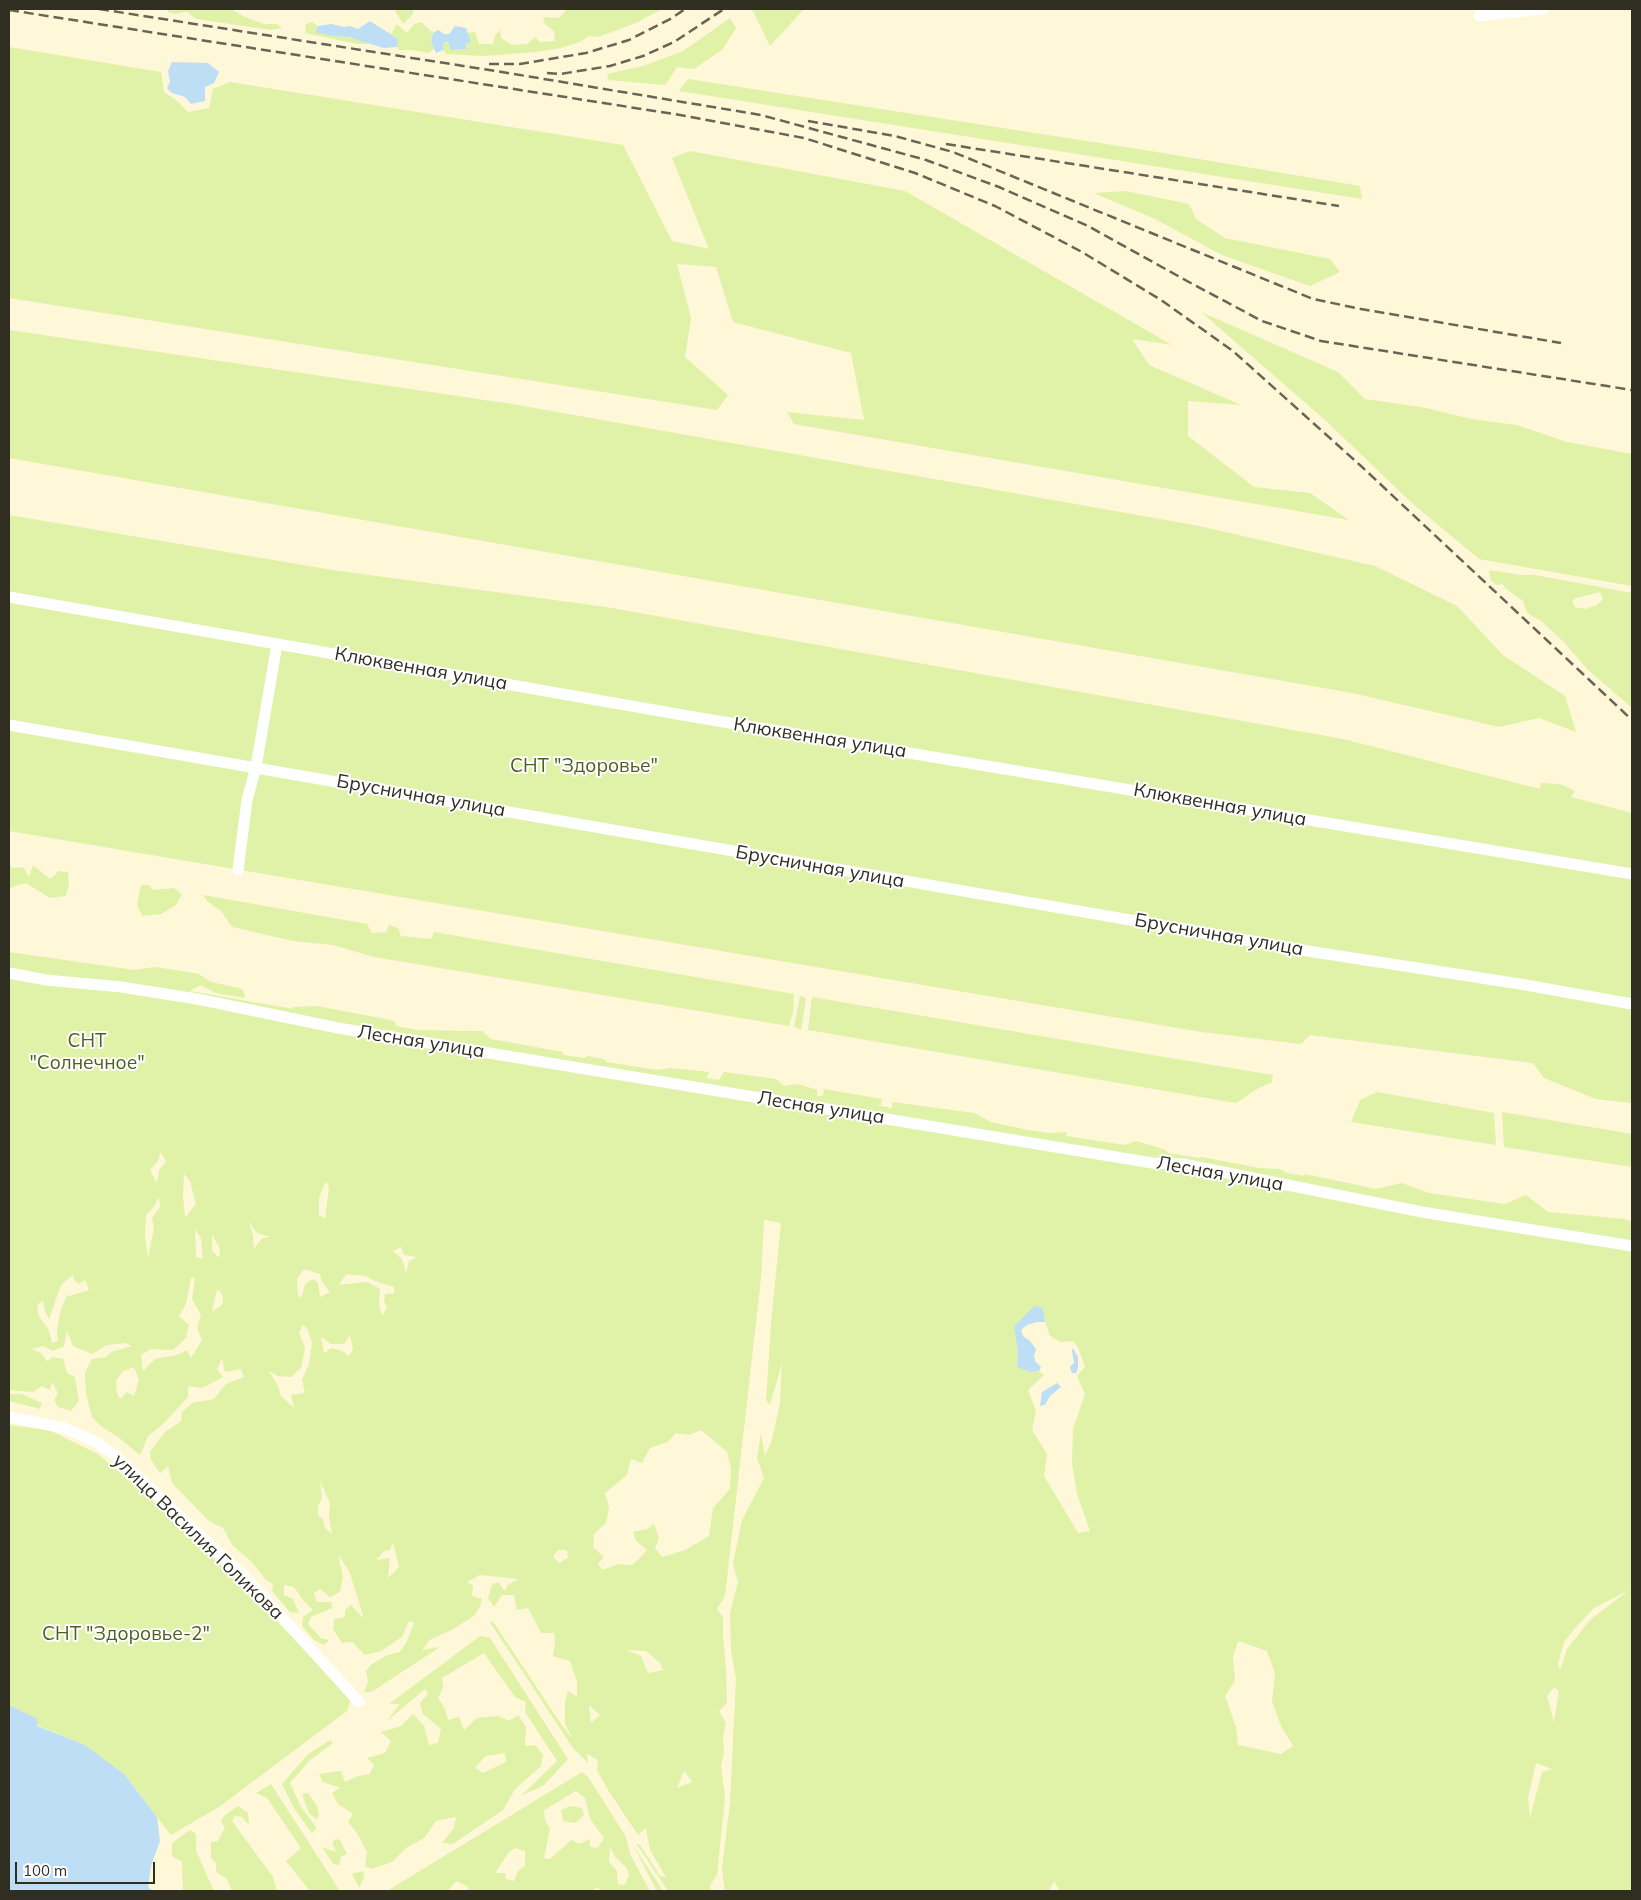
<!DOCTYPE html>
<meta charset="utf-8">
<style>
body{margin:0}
#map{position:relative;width:1641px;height:1900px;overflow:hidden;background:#fef7d8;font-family:Mulish,sans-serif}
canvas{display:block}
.frame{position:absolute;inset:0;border:10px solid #302d21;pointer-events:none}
.scale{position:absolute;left:15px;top:1862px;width:140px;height:22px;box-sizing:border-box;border:2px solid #302d21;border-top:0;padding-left:6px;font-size:15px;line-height:18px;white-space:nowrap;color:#302d21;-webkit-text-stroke:4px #fff;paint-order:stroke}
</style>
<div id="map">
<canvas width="1641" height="1900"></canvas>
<div class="frame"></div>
<div class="scale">100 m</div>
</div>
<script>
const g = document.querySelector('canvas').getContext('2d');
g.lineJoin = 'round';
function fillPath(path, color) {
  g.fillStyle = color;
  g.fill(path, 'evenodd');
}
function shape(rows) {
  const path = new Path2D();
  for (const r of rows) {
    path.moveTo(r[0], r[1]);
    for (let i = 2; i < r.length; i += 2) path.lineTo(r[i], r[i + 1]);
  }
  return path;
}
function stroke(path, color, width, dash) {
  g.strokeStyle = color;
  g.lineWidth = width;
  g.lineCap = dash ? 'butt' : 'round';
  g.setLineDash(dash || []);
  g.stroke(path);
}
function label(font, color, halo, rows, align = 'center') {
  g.font = font + ' Mulish,sans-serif';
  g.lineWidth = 4;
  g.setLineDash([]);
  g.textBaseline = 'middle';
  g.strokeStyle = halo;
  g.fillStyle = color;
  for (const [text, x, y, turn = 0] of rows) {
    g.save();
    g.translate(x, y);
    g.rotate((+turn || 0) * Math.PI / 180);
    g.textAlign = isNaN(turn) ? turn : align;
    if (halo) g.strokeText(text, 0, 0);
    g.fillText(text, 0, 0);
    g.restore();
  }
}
const green = shape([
 [168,9,231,9,245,17,264,24,277,24,282,28,271,30,196,19,187,12,175,14,168,12],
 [397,9,413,9,413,14,403,24,395,11],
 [567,9,662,9,636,23,598,37,589,36,580,42,561,48,536,52,484,56,446,54,443,50,444,42,466,44,471,42,467,33,475,32,479,44,493,44,495,35,500,30,501,38,512,45,527,44,535,37,540,42,555,41,554,31,545,24,543,17,559,18],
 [752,9,804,9,770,46],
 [730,18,736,28,723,49,694,69,677,67,665,85,609,80,607,74,643,66,683,51],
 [312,22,318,26,316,31,332,36,350,37,370,44,357,44,305,33,306,24],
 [421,22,433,33,431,42,434,49,429,53,411,50,399,50,397,47,398,39,391,34,397,24,407,33,414,24],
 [9,47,161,72,164,92,176,100,188,112,209,108,213,89,230,82,623,145,672,241,709,249,672,158,690,151,905,191,1172,345,1132,339,1149,365,1241,405,1188,401,1188,436,1254,487,1310,493,1349,520,794,424,787,412,864,420,851,353,733,322,716,267,677,264,691,318,685,357,728,395,717,410,9,298],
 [688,79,1157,152,1360,186,1362,199,679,91],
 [1126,191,1189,204,1196,219,1225,238,1330,259,1340,272,1310,286,1222,255,1155,219,1094,193],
 [1201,312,1338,372,1365,399,1426,408,1471,419,1517,425,1567,442,1632,454,1632,586,1479,559,1413,504,1325,420],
 [9,330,512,404,1199,526,1375,566,1457,606,1503,655,1565,696,1576,732,1539,718,1499,727,1352,693,9,458],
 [9,515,332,570,606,607,1343,739,1540,789,1541,783,1560,784,1575,791,1571,797,1632,813,1632,1103,1596,1099,1544,1078,1533,1063,1310,1035,1301,1044,1202,1032,9,831],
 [1489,570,1521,575,1535,575,1632,593,1632,708,1587,669,1564,642,1541,621,1527,613,1523,601,1505,588,1503,584,1496,585,1490,579],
 [1600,592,1603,599,1597,605,1585,609,1575,607,1572,601,1576,598],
 [9,864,13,868,23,867,29,877,33,865,50,879,59,871,68,872,69,884,66,896,50,898,26,883,9,888],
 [141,885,149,885,153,890,174,888,182,894,176,905,161,914,142,916,137,904],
 [203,895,367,924,372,933,386,932,389,925,398,928,401,936,432,939,434,932,794,994,793,1012,789,1026,374,957,333,945,293,941,232,927,221,911,207,901],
 [9,952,134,970,156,967,199,974,211,982,243,989,245,998,216,993,201,985,190,991,294,1009,292,1007,317,1006,395,1021,396,1026,417,1030,482,1031,491,1039,563,1052,563,1055,584,1058,588,1056,606,1060,606,1062,658,1070,670,1068,709,1072,707,1078,719,1080,724,1072,776,1079,784,1086,798,1084,817,1090,817,1096,823,1096,824,1089,882,1099,881,1105,875,1105,892,1108,892,1102,974,1113,991,1122,1028,1130,1049,1133,1067,1132,1066,1136,1125,1145,1136,1141,1166,1150,1168,1153,1199,1158,1201,1157,1260,1168,1279,1169,1287,1173,1304,1176,1305,1174,1376,1189,1402,1183,1429,1193,1505,1204,1526,1195,1548,1212,1624,1219,1632,1222,1632,1891,1510,1891,1509,1889,1508,1891,1060,1891,1054,1881,1049,1891,725,1891,722,1869,730,1803,736,1679,731,1651,730,1613,738,1582,733,1564,742,1520,764,1478,757,1458,761,1433,765,1456,772,1440,780,1403,782,1363,770,1405,766,1400,771,1324,781,1223,764,1220,761,1278,725,1596,717,1609,723,1617,723,1636,726,1669,727,1703,719,1711,726,1723,723,1737,724,1754,721,1765,725,1798,717,1875,710,1885,711,1891,668,1891,636,1843,640,1845,660,1876,666,1877,650,1850,646,1828,638,1835,608,1790,597,1770,598,1760,587,1754,588,1763,573,1748,489,1621,494,1623,561,1724,573,1739,565,1724,565,1702,568,1691,577,1697,577,1682,570,1661,553,1656,555,1642,554,1633,541,1633,528,1608,517,1610,514,1595,502,1595,494,1607,488,1598,492,1585,498,1582,505,1591,508,1585,518,1579,480,1575,467,1582,473,1586,472,1596,482,1599,480,1606,475,1615,455,1628,430,1640,422,1650,440,1647,373,1691,364,1693,368,1682,366,1671,372,1664,388,1655,400,1652,407,1641,414,1623,409,1621,402,1637,381,1651,365,1655,352,1642,342,1643,333,1629,334,1619,345,1617,345,1610,351,1605,364,1619,350,1573,338,1554,343,1577,340,1592,330,1597,320,1589,314,1593,317,1602,331,1602,332,1608,311,1617,308,1624,321,1638,329,1640,324,1645,314,1640,302,1626,303,1617,313,1610,303,1600,294,1587,284,1585,284,1595,293,1599,299,1613,290,1612,272,1591,273,1584,266,1580,251,1561,233,1546,223,1528,209,1521,172,1483,168,1466,160,1473,151,1460,150,1452,164,1433,181,1421,182,1412,192,1403,214,1399,226,1384,244,1377,241,1369,225,1372,222,1358,217,1369,223,1377,202,1388,188,1386,188,1397,163,1424,148,1436,140,1455,118,1437,102,1427,92,1417,86,1394,85,1373,92,1359,106,1357,111,1352,132,1346,125,1343,107,1345,92,1354,73,1346,67,1331,64,1346,53,1351,43,1346,31,1349,41,1353,47,1361,53,1357,63,1359,67,1373,75,1377,79,1401,71,1411,58,1407,54,1400,58,1393,52,1382,50,1390,42,1386,33,1392,9,1390],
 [161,1152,166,1162,159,1170,157,1184,150,1170,158,1161],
 [184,1174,190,1181,196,1204,185,1218,183,1196],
 [326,1181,329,1188,325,1219,319,1215,319,1198],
 [159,1197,160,1207,152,1218,154,1228,148,1258,145,1236,146,1215,153,1208],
 [249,1222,257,1233,271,1237,262,1238,254,1249,253,1235],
 [195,1229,201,1238,203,1259,196,1257],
 [212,1234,220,1249,219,1258,212,1251],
 [401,1247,404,1255,417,1257,409,1261,406,1273,402,1259,393,1251],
 [304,1269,320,1274,322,1282,330,1292,320,1297,318,1283,313,1279,305,1284,302,1295,298,1298,297,1279],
 [346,1274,366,1276,375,1281,394,1287,394,1293,385,1294,384,1301,387,1307,382,1316,379,1305,380,1289,367,1282,339,1285],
 [73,1275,74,1280,79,1284,85,1280,89,1290,66,1297,60,1313,57,1330,58,1341,52,1343,48,1328,39,1317,37,1305,43,1301,45,1311,49,1319,61,1285],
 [191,1278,195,1278,192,1299,201,1315,197,1328,202,1340,191,1358,187,1350,177,1355,155,1359,143,1371,141,1355,151,1349,173,1350,186,1338,189,1325,179,1316,186,1304],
 [217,1289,222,1294,223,1304,212,1312],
 [1043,1308,1045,1322,1050,1336,1060,1342,1073,1341,1078,1347,1085,1367,1077,1376,1085,1394,1073,1429,1072,1463,1077,1494,1090,1531,1078,1533,1044,1476,1047,1454,1032,1430,1036,1411,1028,1390,1044,1375,1039,1371,1031,1372,1017,1366,1018,1352,1014,1327],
 [303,1324,308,1330,312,1343,309,1364,302,1380,305,1393,291,1395,294,1408,280,1395,279,1388,269,1371,278,1376,291,1377,301,1368,305,1347,299,1333],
 [350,1335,353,1349,349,1356,342,1351,332,1348,324,1353,321,1337,331,1344,344,1344],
 [134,1367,139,1380,134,1396,127,1392,120,1399,117,1394,116,1381,123,1371],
 [701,1430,727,1452,731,1469,730,1489,713,1508,709,1536,685,1550,662,1557,655,1548,659,1538,654,1524,647,1529,633,1532,636,1541,647,1550,640,1558,632,1565,619,1564,602,1570,598,1564,604,1557,593,1547,594,1534,606,1523,609,1507,605,1493,627,1475,631,1459,642,1463,650,1448,668,1442,676,1433,689,1435],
 [320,1481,330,1503,329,1516,332,1534,325,1528,323,1519,318,1515,318,1506,322,1498],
 [393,1543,399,1567,388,1578,390,1558,376,1560,384,1551,390,1550],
 [558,1550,567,1550,568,1558,559,1563,553,1557],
 [1629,1590,1590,1620,1567,1649,1560,1670,1558,1664,1564,1642,1575,1628,1594,1608],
 [1238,1641,1267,1651,1275,1673,1272,1701,1281,1726,1293,1746,1281,1754,1238,1745,1236,1727,1225,1696,1235,1680,1233,1657],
 [625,1650,646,1651,660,1663,663,1670,648,1673,641,1656],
 [1554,1687,1559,1691,1554,1722,1547,1696],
 [589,1705,600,1715,591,1723],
 [1536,1763,1552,1769,1542,1772,1530,1818,1528,1798],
 [684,1770,692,1782,677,1788,684,1771],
 [800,996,806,998,801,1030,794,1026],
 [812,997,1152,1055,1273,1075,1272,1082,1257,1089,1236,1103,808,1030],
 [1377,1092,1494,1113,1496,1145,1351,1122,1360,1100],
 [1502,1112,1632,1134,1632,1167,1504,1147],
 [9,1394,22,1394,42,1403,40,1409,9,1401],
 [9,1425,49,1430,98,1454,180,1524,337,1682,350,1701,347,1711,219,1807,171,1835,124,1774,85,1745,36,1725,38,1719,9,1705],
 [480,1636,490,1638,568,1759,544,1785,521,1796,557,1761,525,1712,526,1702,515,1697,484,1653,442,1678,443,1687,438,1698,445,1709,448,1720,459,1717,464,1730,477,1718,498,1716,509,1721,518,1715,526,1727,525,1746,535,1745,543,1755,541,1766,515,1789,503,1810,453,1844,442,1843,454,1828,456,1817,436,1821,424,1838,406,1848,392,1862,371,1869,365,1866,367,1852,357,1833,348,1822,353,1814,338,1804,332,1793,340,1788,323,1782,319,1774,341,1771,345,1782,358,1776,370,1774,374,1765,367,1758,385,1753,391,1741,381,1732,401,1726,413,1714,424,1726,429,1745,438,1743,441,1729,423,1714,420,1703,428,1694,425,1689,387,1721,400,1704,389,1704],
 [505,1753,506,1762,483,1773,475,1768,485,1756],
 [330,1740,333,1743,309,1761,290,1783,301,1807,317,1828,312,1833,295,1810,282,1784,308,1754],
 [582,1772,588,1777,625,1835,631,1856,650,1891,601,1891,597,1887,593,1891,468,1891,468,1887,457,1881,447,1891,387,1891],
 [576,1791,585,1798,590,1819,604,1838,598,1848,590,1847,590,1839,579,1844,571,1840,550,1859,544,1858,550,1829,545,1820,544,1810],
 [610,1847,615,1857,626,1867,629,1875,625,1885,618,1884,617,1871,609,1862],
 [515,1848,525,1851,525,1866,518,1871,514,1881,506,1879,505,1873,495,1873,509,1852],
 [271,1784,340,1891,310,1891,286,1861,301,1848,267,1798,256,1793],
 [308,1793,317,1806,319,1816,316,1819,309,1813,302,1794],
 [238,1806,248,1813,249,1825,242,1817,235,1816,232,1821,273,1877,277,1891,232,1891,227,1879,216,1872,216,1863,211,1858,211,1842,218,1841,225,1827,221,1822,224,1816],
 [570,1806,582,1808,584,1815,575,1823,563,1821,561,1810],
 [190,1830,196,1834,196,1851,214,1891,183,1891,182,1862,172,1856,172,1843],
 [336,1839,340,1840,347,1854,341,1857,339,1865,333,1864,322,1847,336,1852,332,1842],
 [633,1845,663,1891,657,1891],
 [363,1871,364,1878,359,1888,352,1874]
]);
const water = shape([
 [370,21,398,39,397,47,384,48,357,40,350,37,332,36,316,32,318,26,331,24,344,27,350,26,358,29],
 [455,26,466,28,471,42,466,44,466,49,451,50,448,42,444,42,443,50,436,53,431,42,433,33,438,30,444,34,449,34],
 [172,62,208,63,219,72,214,83,205,87,205,101,191,104,185,97,172,93,167,88,170,82,168,71],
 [1034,1306,1043,1308,1045,1322,1037,1322,1027,1325,1021,1330,1023,1336,1030,1341,1036,1349,1034,1356,1035,1361,1041,1367,1039,1371,1031,1372,1017,1367,1018,1352,1014,1327],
 [1073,1348,1078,1357,1078,1368,1076,1373,1072,1373,1070,1367,1074,1363,1072,1351],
 [1057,1383,1061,1387,1050,1396,1045,1405,1040,1406,1042,1392],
 [9,1705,38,1719,37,1726,85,1745,124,1774,157,1817,160,1841,151,1866,148,1887,153,1891,9,1891]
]);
const minor = shape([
 [1479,16,1543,9],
 [9,597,694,717,1632,874],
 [9,725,1314,952,1520,984,1632,1004],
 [238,870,247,800,256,767,277,644],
 [9,973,46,980,121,987,197,999,338,1028,1152,1163,1183,1164,1422,1212,1632,1246],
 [9,1417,64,1428,94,1441,116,1456,248,1580,359,1702]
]);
const rail = shape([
 [99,9,502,72,761,115,926,160,999,187,1088,226,1187,281,1262,321,1321,341,1632,390],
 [9,10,680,115,804,138,915,173,995,206,1082,252,1161,300,1233,351,1361,466,1632,720],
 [489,64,520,64,586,53,629,40,672,18,685,9],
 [547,73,560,74,610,66,643,56,674,42,724,9],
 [808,121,895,136,953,152,1313,299,1361,309,1561,343],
 [946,144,1339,206]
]);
const streetNames = [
 ["Клюквенная улица",421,669,10],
 ["Клюквенная улица",820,738,9],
 ["Брусничная улица",421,796,10],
 ["Клюквенная улица",1220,805,10],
 ["Брусничная улица",820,867,10],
 ["Брусничная улица",1219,935,10],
 ["Лесная улица",421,1042,9],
 ["Лесная улица",821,1108,9],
 ["Лесная улица",1220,1174,10],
 ["улица Василия Голикова",198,1537,44]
];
const parkNames = [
 ["СНТ \"Здоровье\"",584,766],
 ["СНТ",87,1041],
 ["\"Солнечное\"",87,1063],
 ["СНТ \"Здоровье-2\"",126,1634]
];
fillPath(green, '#dff2a8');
fillPath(water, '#bedef5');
stroke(minor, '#fff', 11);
stroke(rail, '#696554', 2.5, [10, 5]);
label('19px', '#302d21', '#fff', streetNames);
label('19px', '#515e20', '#fff', parkNames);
</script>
